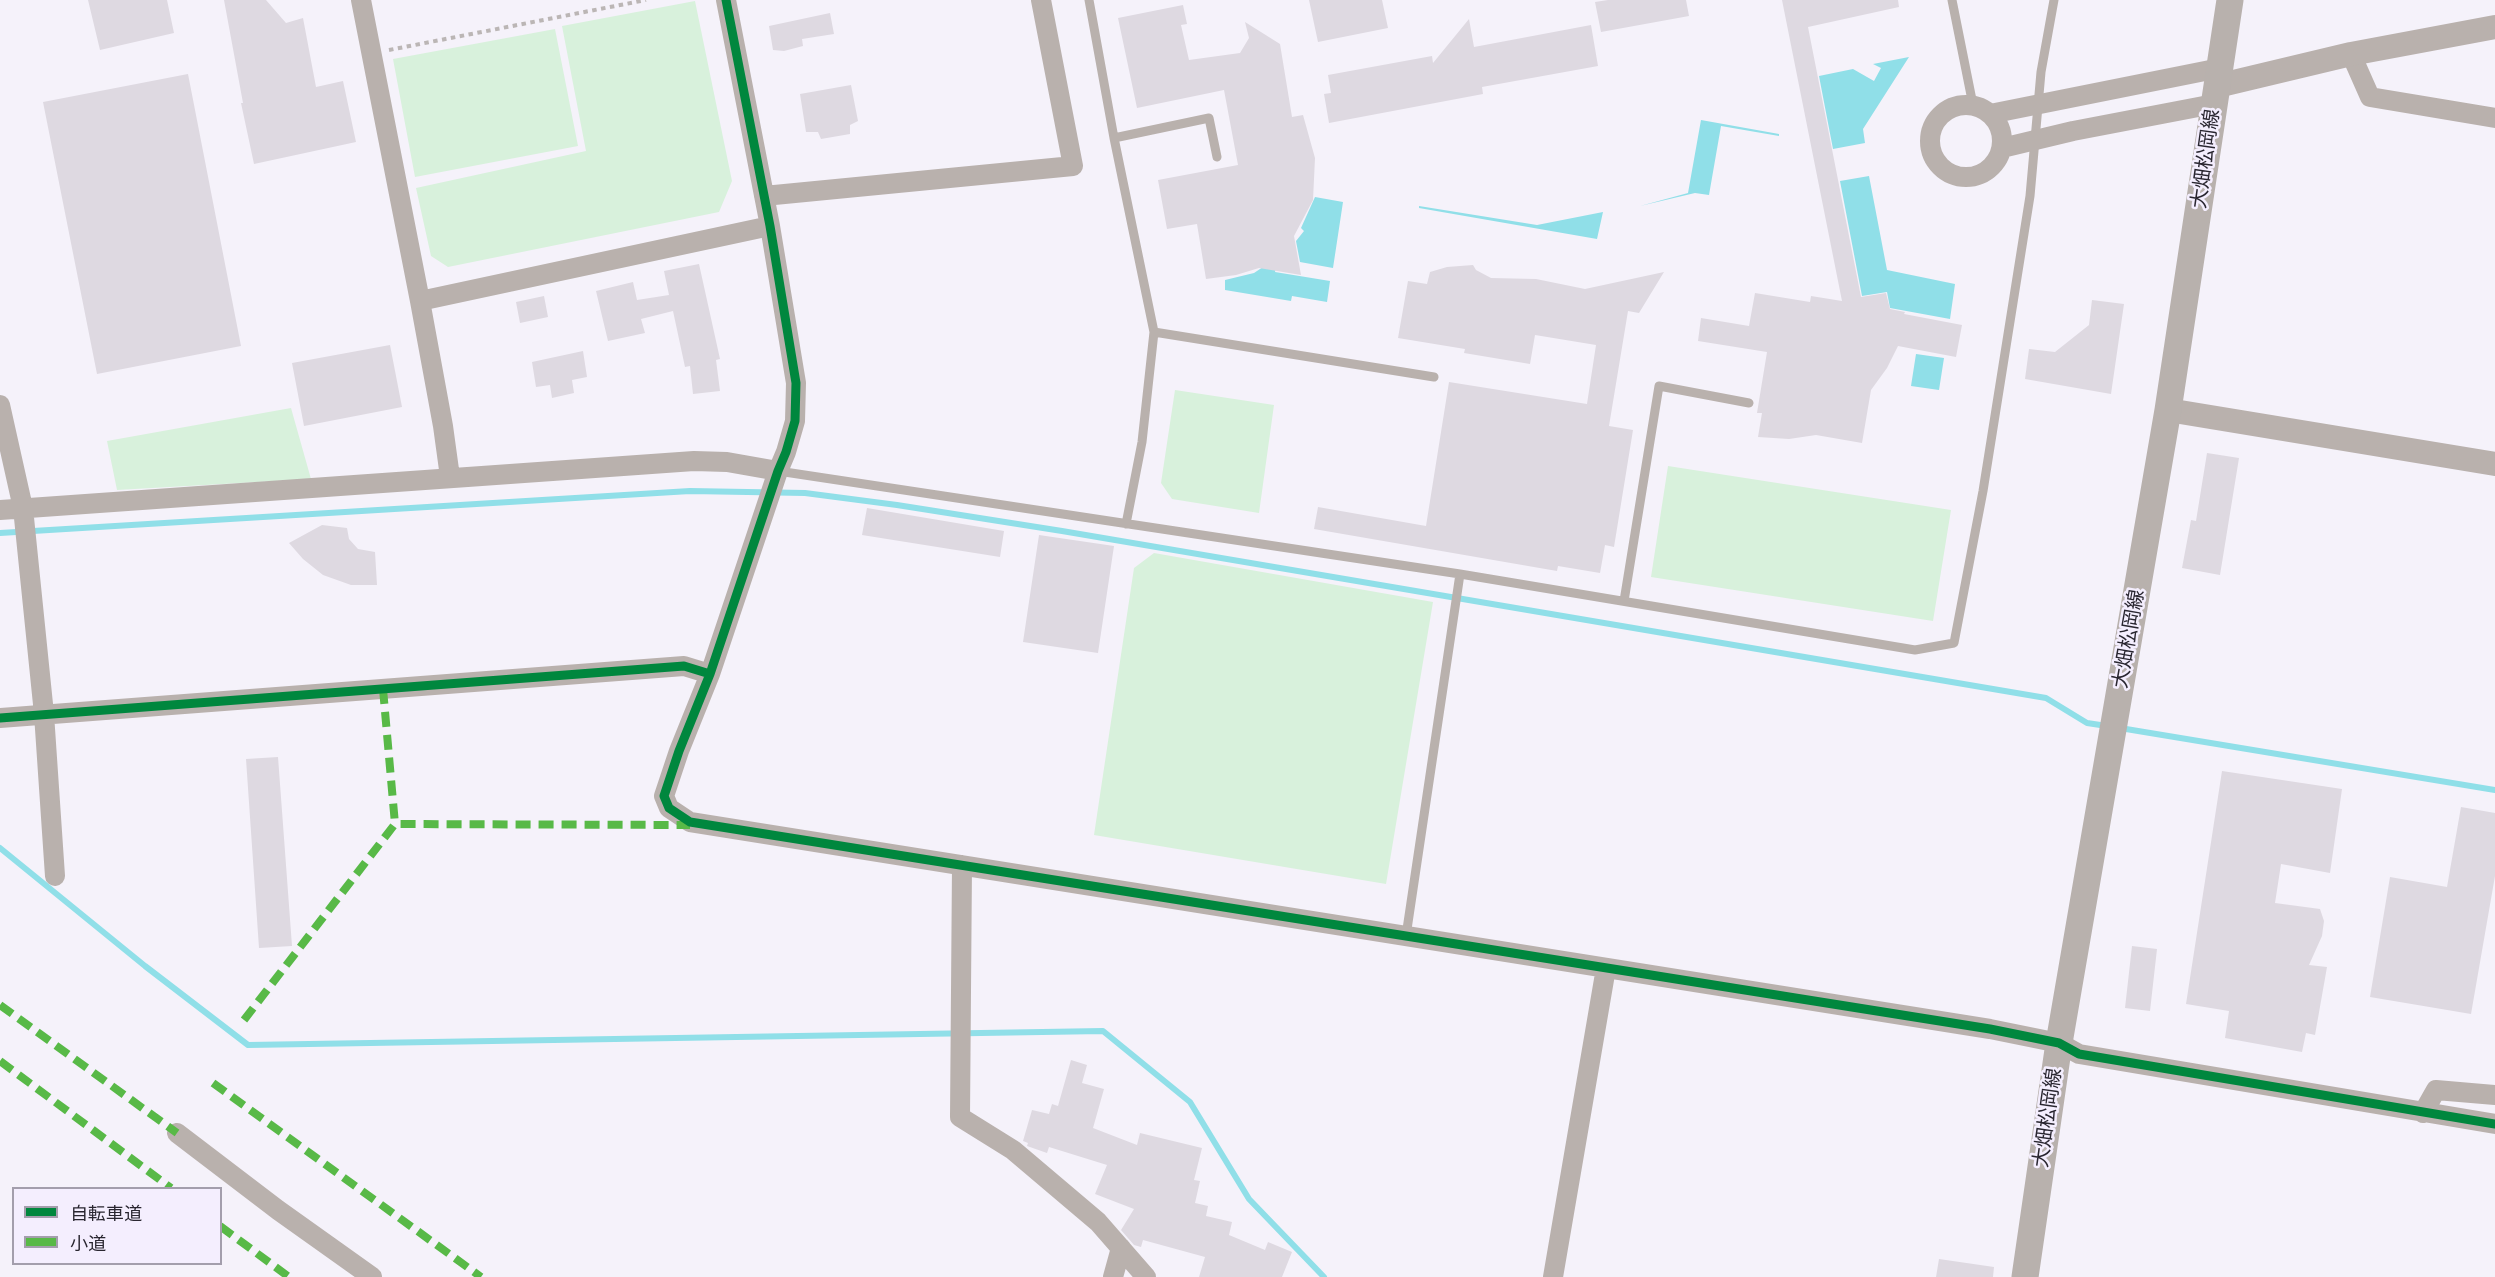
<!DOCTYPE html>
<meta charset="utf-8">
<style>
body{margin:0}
#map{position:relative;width:2495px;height:1277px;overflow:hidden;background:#f5f2fa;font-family:Rubik,"Noto Sans JP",sans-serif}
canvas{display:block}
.legend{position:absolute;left:12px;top:1187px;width:210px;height:78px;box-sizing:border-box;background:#f4eefe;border:2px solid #a39eac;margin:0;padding:8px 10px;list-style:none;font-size:18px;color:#292630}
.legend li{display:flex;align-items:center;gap:12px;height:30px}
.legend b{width:30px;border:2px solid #a39eac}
</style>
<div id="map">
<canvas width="2495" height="1277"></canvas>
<ul class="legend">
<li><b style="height:8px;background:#00873e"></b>自転車道</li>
<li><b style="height:8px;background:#58b947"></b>小道</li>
</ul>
</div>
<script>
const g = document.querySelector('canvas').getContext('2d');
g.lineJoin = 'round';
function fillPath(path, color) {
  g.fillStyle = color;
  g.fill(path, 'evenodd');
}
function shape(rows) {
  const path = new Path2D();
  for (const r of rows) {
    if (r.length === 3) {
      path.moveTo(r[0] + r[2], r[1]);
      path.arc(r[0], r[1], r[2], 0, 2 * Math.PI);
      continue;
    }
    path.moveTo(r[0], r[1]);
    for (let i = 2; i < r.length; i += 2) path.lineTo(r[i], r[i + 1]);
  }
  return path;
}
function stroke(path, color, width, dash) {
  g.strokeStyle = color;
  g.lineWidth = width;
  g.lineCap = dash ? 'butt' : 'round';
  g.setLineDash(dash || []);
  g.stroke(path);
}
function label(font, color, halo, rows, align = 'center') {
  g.font = font + ' Rubik,"Noto Sans JP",sans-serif';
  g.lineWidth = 5;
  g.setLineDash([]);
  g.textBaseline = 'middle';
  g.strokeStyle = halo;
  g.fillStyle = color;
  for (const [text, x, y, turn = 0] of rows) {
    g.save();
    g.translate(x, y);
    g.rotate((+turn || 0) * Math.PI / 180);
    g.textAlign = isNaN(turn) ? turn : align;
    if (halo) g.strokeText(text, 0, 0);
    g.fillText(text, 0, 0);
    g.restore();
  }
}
const green = shape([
 [695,1,732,181,719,212,448,267,431,256,416,188,586,151,562,26],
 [555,29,578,146,415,177,393,59],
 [1175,390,1274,405,1259,513,1172,499,1161,483],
 [291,408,311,479,117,490,107,441],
 [1668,466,1951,510,1933,621,1651,577],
 [1154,553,1433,602,1386,884,1094,835,1134,568]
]);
const water = shape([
 [1909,57,1863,129,1865,143,1833,149,1819,76,1853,69,1874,81,1881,68,1873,64],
 [1701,120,1779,134,1779,136,1721,126,1709,195,1695,193,1640,206,1688,193],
 [1869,176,1887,270,1955,284,1950,319,1890,308,1887,292,1862,296,1840,181],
 [1315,197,1343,202,1333,268,1300,262,1296,241,1304,231,1301,228],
 [1419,206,1537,225,1603,212,1597,239,1419,208],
 [1278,257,1275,272,1330,281,1327,302,1292,296,1291,301,1225,290,1225,280,1254,273],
 [1916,354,1944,358,1939,390,1911,386]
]);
const stream = shape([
 [0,533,690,491,805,493,897,505,1062,531,2046,698,2087,723,2107,726],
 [2120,728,2495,790],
 [0,848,145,966,248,1045,1103,1031,1190,1102,1249,1199,1324,1277]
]);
const building = shape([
 [88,0,167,0,174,33,100,50],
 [224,0,266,0,286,23,303,18,316,87,343,81,356,142,254,164,241,103,243,103],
 [1309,0,1382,0,1388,28,1318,42],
 [1608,0,1686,0,1689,16,1601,32,1595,2],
 [1782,0,1898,0,1899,7,1808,27,1861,297,1886,293,1890,309,1905,312,1904,314,1962,325,1956,357,1898,346,1887,368,1871,390,1862,443,1816,435,1789,439,1758,437,1762,413,1757,413,1767,352,1698,341,1701,318,1749,326,1755,293,1810,302,1811,296,1842,301],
 [1183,5,1187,24,1181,25,1189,60,1240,53,1249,38,1245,22,1280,44,1292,117,1303,115,1315,158,1313,200,1294,236,1301,275,1259,268,1236,275,1206,279,1197,224,1167,229,1158,180,1238,165,1224,90,1137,108,1118,18],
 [830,13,834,34,802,39,803,46,784,51,773,50,769,26],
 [1469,19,1474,47,1591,25,1598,66,1482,87,1483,94,1329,123,1324,94,1331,93,1328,75,1432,56,1433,63],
 [188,74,241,346,97,374,43,102],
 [851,85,858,121,850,125,850,134,821,139,818,132,806,132,800,94],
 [699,264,720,359,716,360,720,391,693,394,690,366,685,367,673,311,641,319,645,333,608,341,596,291,633,282,637,300,669,295,664,271],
 [1473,265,1476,270,1491,278,1536,279,1585,289,1664,272,1639,313,1628,311,1609,426,1633,430,1614,547,1605,545,1600,573,1558,566,1557,571,1314,529,1318,507,1426,526,1449,382,1587,404,1596,345,1535,335,1530,364,1464,353,1465,349,1398,338,1408,281,1427,284,1430,272,1447,267],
 [544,296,548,317,520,323,516,302],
 [2092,300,2124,304,2111,394,2025,379,2029,349,2055,352,2089,325],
 [390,345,402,407,304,426,292,363],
 [583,351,587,377,572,380,574,393,552,398,550,385,536,387,532,362],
 [2207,453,2239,458,2220,575,2182,568,2191,520,2196,521],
 [867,508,1004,531,1000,557,862,535],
 [322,525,347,528,349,539,358,549,375,552,377,585,351,585,323,575,303,559,289,543],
 [1039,535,1114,546,1098,653,1023,642],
 [278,757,292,946,259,948,246,759],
 [2222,771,2342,789,2330,873,2281,864,2275,903,2320,909,2324,921,2322,936,2309,965,2327,967,2315,1035,2306,1033,2302,1052,2225,1038,2229,1011,2186,1004],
 [2461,807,2495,813,2495,876,2471,1014,2370,997,2390,877,2447,887],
 [2132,946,2157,949,2150,1011,2125,1008],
 [1071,1060,1087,1065,1082,1083,1104,1089,1093,1128,1137,1145,1140,1133,1202,1148,1194,1180,1200,1181,1195,1203,1208,1206,1206,1216,1232,1222,1229,1235,1265,1250,1268,1242,1292,1252,1282,1277,1199,1277,1205,1257,1143,1240,1141,1247,1134,1245,1121,1230,1134,1209,1095,1194,1107,1165,1049,1147,1047,1153,1027,1146,1028,1143,1023,1141,1032,1110,1049,1114,1052,1104,1058,1106],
 [1939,1259,1994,1267,1993,1277,1936,1277]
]);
const path = shape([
 [389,50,646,0]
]);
const service = shape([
 [1089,0,1114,138,1154,332,1142,442,1126,524],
 [1952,0,1973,105],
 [1114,138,1209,118,1217,157],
 [1154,332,1434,377],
 [778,471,1460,574,1915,650,1954,643,1983,491,2030,196,2041,72,2054,0],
 [1624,601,1659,386,1749,403],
 [1406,936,1460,574]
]);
const minor = shape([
 [361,0,420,301,443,426,450,477],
 [2351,54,2370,97,2495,118],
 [1966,141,36],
 [1990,114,2220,68],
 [2002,148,2073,131,2214,104],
 [764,196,1073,166,1041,0],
 [420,301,770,226],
 [0,405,23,508,44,714,55,876],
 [0,510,694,461,727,462,778,471],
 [710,674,679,751,664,796,669,808,690,822,1990,1029,2059,1043,2079,1054,2495,1124],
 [0,718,684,666,710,674,778,471,786,452,795,421,796,383,770,226,726,0],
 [962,865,960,1117,1013,1150,1098,1222,1146,1277],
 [2423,1113,2436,1090,2495,1095],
 [177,1133,278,1210,372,1277],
 [1113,1277,1121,1248],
 [1553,1277,1606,968]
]);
const tertiary = shape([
 [2217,86,2351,54,2495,27],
 [2168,410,2495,464]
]);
const secondary = shape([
 [2025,1277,2059,1043,2168,410,2230,0]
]);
const quiet = shape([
 [383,689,395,824],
 [0,1005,177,1133],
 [244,1020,395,824,690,825],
 [0,1061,171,1188],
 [213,1083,481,1277],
 [220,1226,289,1277]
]);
const cycleway = shape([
 [710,674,679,751,664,796,669,808,690,822,1990,1029,2059,1043,2079,1054,2495,1124],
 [0,718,684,666,710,674,778,471,786,452,795,421,796,383,770,226,726,0]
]);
const streetNames = [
 ["大畑松岡線",2206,159,-82],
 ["大畑松岡線",2129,639,-80],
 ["大畑松岡線",2048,1118,-82]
];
fillPath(green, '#d8f1dc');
fillPath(water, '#90dfe8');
stroke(stream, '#90dfe8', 6);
fillPath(building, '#ded9e1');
stroke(path, '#bbb6b5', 4, [4.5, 4.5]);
stroke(service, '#b9b1ad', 9);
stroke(minor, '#b9b1ad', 20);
stroke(tertiary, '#b9b1ad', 24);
stroke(secondary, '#b8b1ad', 27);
stroke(quiet, '#58b947', 8, [15, 8]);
stroke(cycleway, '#00873e', 9);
label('20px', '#292630', '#f4eefe', streetNames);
</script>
